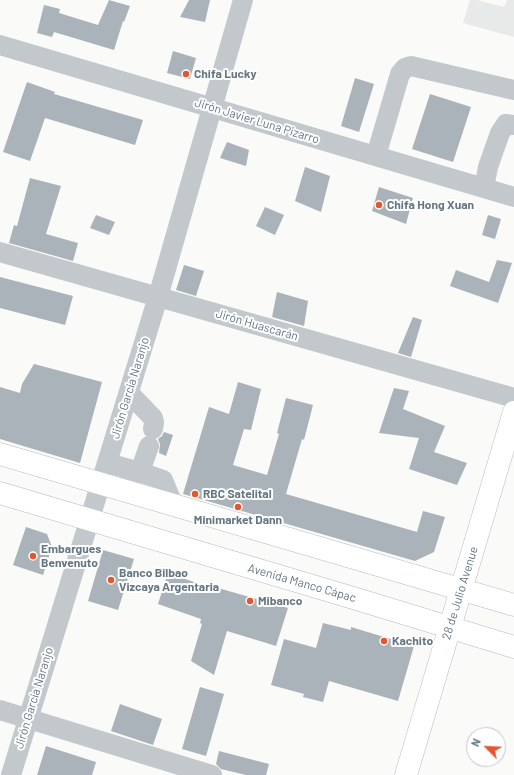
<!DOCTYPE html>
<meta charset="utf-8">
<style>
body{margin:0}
#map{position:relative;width:514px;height:775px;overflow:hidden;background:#fafaf8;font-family:Barlow,sans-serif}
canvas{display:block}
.north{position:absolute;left:466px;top:727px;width:40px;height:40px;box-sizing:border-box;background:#fff;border:1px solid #c1c8cd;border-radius:50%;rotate:294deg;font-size:11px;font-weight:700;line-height:16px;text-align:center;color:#657683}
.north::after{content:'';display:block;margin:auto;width:14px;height:18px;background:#e4572e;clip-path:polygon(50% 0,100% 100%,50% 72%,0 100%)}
</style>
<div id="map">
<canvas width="514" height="775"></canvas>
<div class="north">N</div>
</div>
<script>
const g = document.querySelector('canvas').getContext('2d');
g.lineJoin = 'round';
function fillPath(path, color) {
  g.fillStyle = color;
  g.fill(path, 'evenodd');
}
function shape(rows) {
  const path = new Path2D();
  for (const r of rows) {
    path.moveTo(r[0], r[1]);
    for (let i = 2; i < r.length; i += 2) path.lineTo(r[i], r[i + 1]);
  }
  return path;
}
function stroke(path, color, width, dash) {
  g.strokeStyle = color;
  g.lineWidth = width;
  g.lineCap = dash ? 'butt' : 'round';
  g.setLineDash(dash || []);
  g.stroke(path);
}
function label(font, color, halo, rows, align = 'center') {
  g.font = font + ' Barlow,sans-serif';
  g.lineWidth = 4;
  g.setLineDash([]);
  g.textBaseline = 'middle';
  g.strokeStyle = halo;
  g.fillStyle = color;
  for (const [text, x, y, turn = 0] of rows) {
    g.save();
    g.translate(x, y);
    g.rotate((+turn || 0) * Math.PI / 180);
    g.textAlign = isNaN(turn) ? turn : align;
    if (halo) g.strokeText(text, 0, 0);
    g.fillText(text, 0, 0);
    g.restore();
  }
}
const built = shape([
 [470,0,477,0,504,7,507,0,514,0,514,37,463,23]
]);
const building = shape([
 [109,0,130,6,124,22,123,21,114,50,54,32,52,37,37,33,44,5,60,9,59,13,98,25],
 [189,0,210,0,205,22,180,17],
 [173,51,196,58,190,79,167,73],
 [355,78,374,84,359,132,341,126],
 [27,82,55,92,54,94,143,120,135,145,45,118,30,161,3,152],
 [430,94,471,107,453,162,412,149],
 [227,142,249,150,246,166,220,158],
 [305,167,330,176,321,212,295,201],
 [30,178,61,186,46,234,78,243,73,261,9,243,14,225,17,226],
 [379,187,413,198,406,224,372,211],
 [265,207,284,215,275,235,256,226],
 [96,215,115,222,109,235,90,228],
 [488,215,501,219,495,239,482,235],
 [497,260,512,263,498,303,450,286,456,270,489,282],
 [184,265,204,271,196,296,176,290],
 [0,277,73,296,65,325,0,308],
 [277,292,308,301,304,326,272,317],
 [413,317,422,320,411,357,398,353],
 [34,364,102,382,80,463,0,439,0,387,20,393,22,384],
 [238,382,261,389,251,430,244,429,233,465,267,475,279,434,277,433,286,398,313,405,304,440,302,439,286,494,417,532,423,511,445,517,434,552,415,561,183,494,209,407,229,414],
 [394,388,409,391,403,409,445,426,434,452,467,463,457,485,409,469,419,438,379,433],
 [164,432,173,435,166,456,159,453,160,444,158,439,162,436],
 [26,527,47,534,52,547,43,575,13,565],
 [103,550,134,559,118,610,88,601],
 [168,573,211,588,211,586,288,608,276,646,227,631,214,675,191,661,202,624,200,623,201,619,158,604],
 [323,623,351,630,351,627,414,646,398,701,329,681,323,702,303,697,304,694,271,685,284,639,316,648],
 [200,687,224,694,206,756,182,749],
 [120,704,162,719,153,745,111,731],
 [46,746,96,762,92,775,37,775],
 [219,751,269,764,266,775,246,775,221,769,216,764]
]);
const minor = shape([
 [0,45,514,197],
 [376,156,400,74,405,68,411,66,514,90],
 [484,188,488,167,500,133,506,124,514,125],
 [0,252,514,398],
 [129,393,153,418,154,422,153,429],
 [107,463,140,472,149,446],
 [121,489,140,472,163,480,173,504],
 [0,710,212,775],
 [11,775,158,297,243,0]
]);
const major = shape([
 [0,454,514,605],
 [0,493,350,597,514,647],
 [406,775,514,412]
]);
const markers = [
 [186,74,4,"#e4572e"],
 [379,205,4,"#e4572e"],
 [195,494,4,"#e4572e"],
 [238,507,4,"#e4572e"],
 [33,556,4,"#e4572e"],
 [111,580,4,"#e4572e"],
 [250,601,4,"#e4572e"],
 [384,641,4,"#e4572e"]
];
const poiNames = [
 ["Chifa Lucky",194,74],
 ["Chifa Hong Xuan",387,205],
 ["RBC Satelital",203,494],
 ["Minimarket Dann",238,520,"center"],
 ["Embargues",41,549],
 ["Benvenuto",41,563],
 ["Banco Bilbao",119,573],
 ["Vizcaya Argentaria",119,587],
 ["Mibanco",258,601],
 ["Kachito",392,641]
];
const streetNames = [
 ["Jirón Javier Luna Pizarro",257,121,17],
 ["Jirón Huascarán",257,325,16],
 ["Jirón García Naranjo",130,388,-73],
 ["Avenida Manco Cápac",302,583,16],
 ["28 de Julio Avenue",460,593,-73],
 ["Jirón García Naranjo",34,698,-73]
];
fillPath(built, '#e8e9e9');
fillPath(building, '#aab3b9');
stroke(major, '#b5babe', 23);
stroke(minor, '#c3c8cc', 20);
stroke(major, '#fff', 22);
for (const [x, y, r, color] of markers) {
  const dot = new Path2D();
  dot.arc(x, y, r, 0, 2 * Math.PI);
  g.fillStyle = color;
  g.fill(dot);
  stroke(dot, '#fff', 1.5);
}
label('bold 12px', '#657683', '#fff', poiNames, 'left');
label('12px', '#657683', '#fff', streetNames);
</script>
